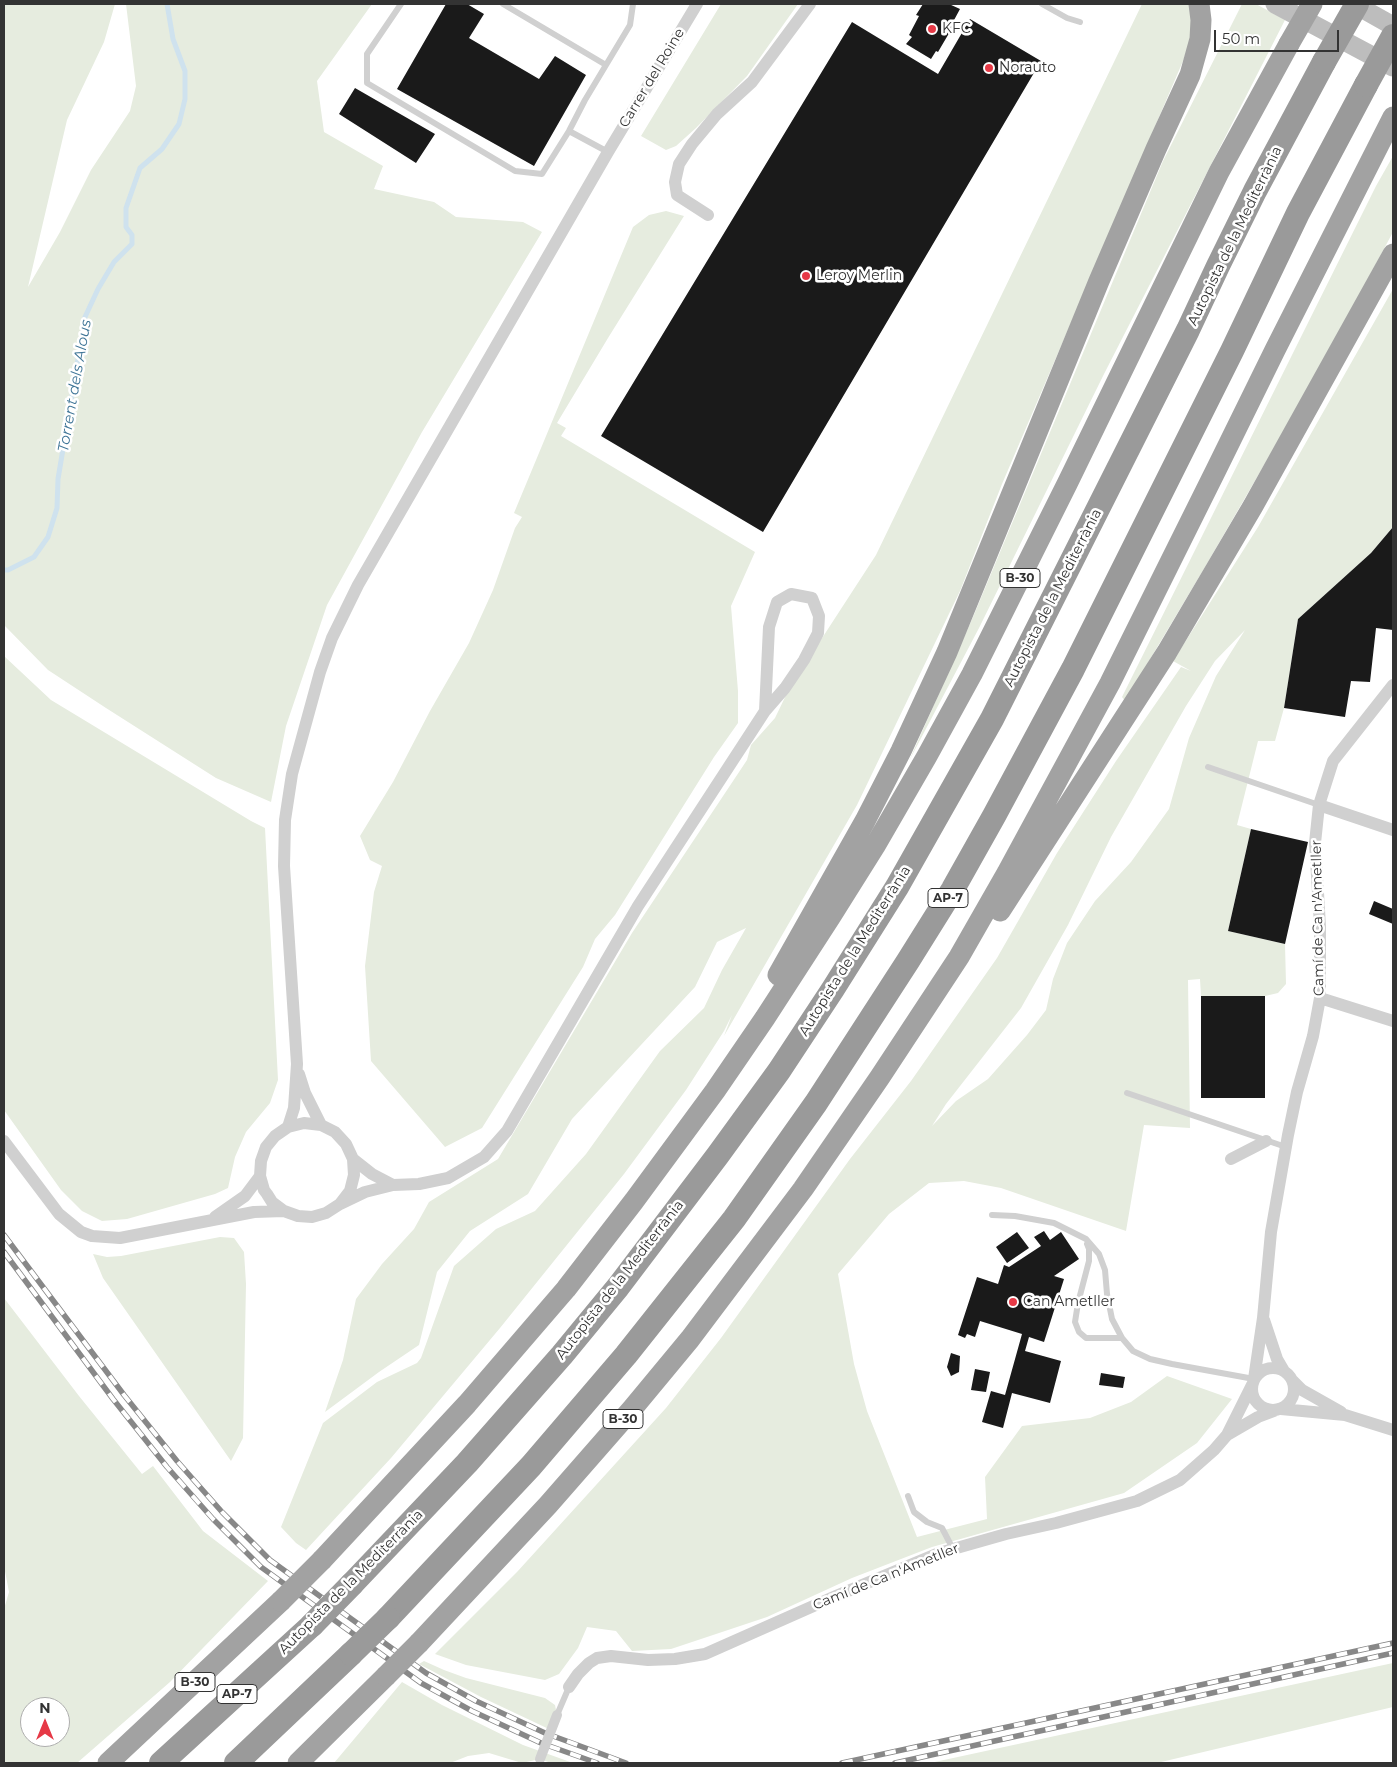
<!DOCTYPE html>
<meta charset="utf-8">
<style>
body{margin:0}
#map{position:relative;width:1397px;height:1767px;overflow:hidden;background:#fff;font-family:Montserrat,sans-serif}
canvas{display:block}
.frame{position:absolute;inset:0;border:5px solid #333;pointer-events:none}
.north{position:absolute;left:20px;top:1697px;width:50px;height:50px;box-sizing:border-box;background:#fff;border:1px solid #adadad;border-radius:50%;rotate:0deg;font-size:14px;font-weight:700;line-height:20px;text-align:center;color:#333}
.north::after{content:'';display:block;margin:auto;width:18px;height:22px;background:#e63946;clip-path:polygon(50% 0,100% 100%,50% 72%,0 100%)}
.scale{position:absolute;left:1214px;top:30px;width:125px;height:22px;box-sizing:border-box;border:2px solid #333;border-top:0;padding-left:6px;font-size:15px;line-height:18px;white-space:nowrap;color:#333;-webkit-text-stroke:4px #fff;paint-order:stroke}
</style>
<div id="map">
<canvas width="1397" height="1767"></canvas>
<div class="frame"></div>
<div class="north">N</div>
<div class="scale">50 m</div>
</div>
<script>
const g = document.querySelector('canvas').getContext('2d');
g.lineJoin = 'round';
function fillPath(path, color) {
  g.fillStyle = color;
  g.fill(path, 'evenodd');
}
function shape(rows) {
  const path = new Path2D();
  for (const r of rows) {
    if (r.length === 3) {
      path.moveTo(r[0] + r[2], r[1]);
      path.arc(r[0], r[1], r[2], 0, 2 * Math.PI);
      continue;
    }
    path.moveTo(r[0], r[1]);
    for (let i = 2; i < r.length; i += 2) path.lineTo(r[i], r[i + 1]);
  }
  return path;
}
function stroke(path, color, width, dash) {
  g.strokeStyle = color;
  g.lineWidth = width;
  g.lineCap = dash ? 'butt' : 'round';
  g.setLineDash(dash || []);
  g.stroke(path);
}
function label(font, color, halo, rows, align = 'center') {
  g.font = font + ' Montserrat,sans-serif';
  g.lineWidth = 5;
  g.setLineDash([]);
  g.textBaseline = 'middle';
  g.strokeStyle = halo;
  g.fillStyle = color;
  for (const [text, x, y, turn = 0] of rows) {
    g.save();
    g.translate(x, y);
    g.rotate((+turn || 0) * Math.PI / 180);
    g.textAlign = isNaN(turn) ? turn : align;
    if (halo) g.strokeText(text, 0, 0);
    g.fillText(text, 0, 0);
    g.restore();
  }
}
const green = shape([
 [4,4,115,4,104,42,67,120,28,287,60,232,91,170,130,111,136,86,126,4,372,4,317,81,324,132,383,166,374,189,434,202,456,217,523,222,542,232,422,432,327,605,286,726,271,802,216,778,106,708,48,670,4,625],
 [721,4,798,4,747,76,696,128,676,146,666,150,641,136],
 [1142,4,1191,4,1193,31,1183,61,1002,484,960,591,857,805,724,1036,732,1015,724,1031,686,1090,624,1174,500,1328,391,1458,306,1550,296,1543,281,1527,323,1423,377,1382,417,1363,421,1358,454,1266,496,1229,535,1211,586,1154,660,1051,704,1008,722,970,746,928,717,942,695,987,572,1119,528,1194,470,1231,437,1272,419,1345,379,1372,325,1412,343,1360,356,1299,382,1264,414,1229,429,1202,498,1159,632,933,747,760,751,745,775,718,789,689,876,555],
 [1242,4,1256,4,1285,20,1104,374,979,628,909,761,973,617,1163,161],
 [1393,156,1393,232,1315,377,1205,567,1125,701,1122,697,1376,186],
 [666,211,684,216,608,338,557,423,566,428,561,436,755,552,731,606,738,691,738,723,714,757,615,915,595,939,583,967,482,1128,445,1147,371,1061,365,966,374,892,382,866,370,860,360,836,393,782,430,711,469,643,493,590,515,528,522,517,514,513,633,227,649,215],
 [1393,289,1393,527,1371,553,1298,619,1284,708,1275,741,1258,741,1237,825,1251,829,1228,931,1285,944,1286,984,1278,993,1265,996,1201,996,1200,979,1188,980,1190,1128,1144,1125,1126,1231,1001,1188,964,1181,929,1183,889,1214,838,1274,854,1364,867,1411,917,1537,987,1519,985,1477,1022,1426,1090,1418,1131,1402,1167,1376,1232,1399,1197,1443,1124,1493,932,1547,852,1578,767,1617,671,1649,632,1651,616,1631,587,1627,578,1648,559,1674,545,1680,466,1665,435,1654,517,1572,666,1408,721,1338,850,1159,911,1081,997,958,1057,853,1116,761,1181,667,1191,671,1173,661,1258,527],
 [1245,630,1216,676,1189,738,1169,809,1131,862,1095,901,1067,943,1053,979,1046,1010,1027,1035,988,1079,956,1101,932,1126,946,1104,1021,1008,1068,925,1111,837,1186,706,1215,661],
 [4,656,51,700,251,821,265,828,278,1080,270,1103,246,1132,235,1157,228,1188,215,1194,127,1219,102,1221,82,1211,61,1190,4,1110],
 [220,1237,234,1238,244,1252,246,1284,243,1438,231,1461,103,1278,93,1254,107,1257,121,1256],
 [4,1298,79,1396,142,1474,153,1466,203,1531,268,1581,170,1682,77,1763,4,1763,4,1609,9,1592,4,1566],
 [30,1707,60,1707,60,1737,30,1737],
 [424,1661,444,1670,466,1678,545,1698,555,1705,557,1715,551,1730,481,1697,419,1664],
 [1393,1663,1393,1707,1157,1763,930,1763],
 [402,1682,442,1705,523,1745,573,1763,551,1763,540,1759,522,1763,489,1753,468,1756,450,1763,334,1763]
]);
const stream = shape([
 [4,570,8,570,34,557,48,537,57,508,58,479,85,317,98,289,114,262,132,244,132,235,126,227,126,208,140,168,162,149,179,124,185,99,185,71,173,39,167,4]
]);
const building = shape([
 [446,4,467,4,484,14,469,38,539,79,555,56,586,75,534,166,397,89],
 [923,4,949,4,960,9,953,22,955,23,938,52,936,51,931,59,906,44,912,37,909,35,919,16,916,15],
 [970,19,1041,61,763,532,601,436,852,22,938,74],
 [355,88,435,134,416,163,339,114],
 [1393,527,1393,630,1376,628,1370,682,1351,681,1345,717,1284,708,1298,619,1371,553],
 [1251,829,1308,842,1285,944,1228,931],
 [1374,901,1393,909,1393,924,1369,914],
 [1201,996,1265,996,1265,1098,1201,1098],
 [1044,1231,1050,1240,1061,1232,1079,1259,1054,1276,1064,1279,1044,1342,1029,1337,1025,1351,1061,1361,1050,1403,1012,1393,1003,1428,982,1422,991,1391,1005,1395,1022,1334,980,1321,975,1337,967,1334,965,1338,958,1335,977,1277,998,1284,1004,1265,1009,1267,1041,1246,1034,1237],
 [1017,1232,1029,1248,1007,1263,996,1247],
 [951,1353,960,1356,959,1372,951,1376,947,1367],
 [975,1369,990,1372,986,1392,971,1390],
 [1101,1373,1125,1377,1123,1388,1099,1385]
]);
const service = shape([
 [401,4,367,54,367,83,515,171,542,174,569,131,585,100,630,25,633,4],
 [503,4,606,65],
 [1042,4,1067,18,1080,22],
 [569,131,608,152],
 [1208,767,1319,805],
 [1127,1093,1286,1147],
 [992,1215,1015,1216,1054,1223,1086,1239,1099,1254,1105,1270,1107,1294,1112,1319,1122,1338,1133,1351,1150,1359,1172,1364,1254,1379],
 [1087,1244,1089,1249,1089,1261,1078,1303,1075,1322,1079,1332,1086,1338,1122,1338],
 [908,1496,914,1512,927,1522,942,1528,953,1549],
 [557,1715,569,1687]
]);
const minor = shape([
 [708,215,677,195,675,182,679,164,692,144,717,114,752,82,810,4],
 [1319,805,1393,830],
 [1320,998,1393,1021],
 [299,1074,305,1093,321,1125,335,1132,346,1144,353,1159,354,1175,350,1191,340,1204,326,1213,312,1217,298,1216,284,1211,272,1202,267,1194,264,1190,260,1176,261,1161,266,1147,275,1136,288,1127,304,1123,321,1125],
 [288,1127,294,1108,297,1064,284,866,285,820,292,774,320,672,332,638,358,585,608,152,697,4],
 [4,1141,59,1214,81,1232,92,1236,120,1238,254,1212,284,1211],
 [353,1159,372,1174,393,1185],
 [1231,1159,1266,1141],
 [340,1204,365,1192,393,1185,419,1184,448,1178,484,1157,507,1131,638,906,765,711,785,688,804,660,818,633,819,616,812,598,791,594,777,602,769,627,765,711],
 [215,1217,245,1196,260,1176],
 [1264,1320,1277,1359,1284,1371],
 [1273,1389,21],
 [1254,1379,1263,1318,1271,1232,1288,1135,1297,1092,1313,1036,1320,998,1320,926,1315,843,1319,805,1333,761,1393,685],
 [1292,1380,1302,1390,1341,1412],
 [1281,1409,1345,1415,1393,1430],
 [1227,1435,1258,1417,1274,1411],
 [569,1687,578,1674,589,1663,597,1658,611,1656,648,1660,675,1659,705,1654,836,1596,939,1553,1006,1534,1056,1523,1137,1501,1180,1480,1214,1450,1227,1435,1252,1385]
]);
const secondary = shape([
 [1275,4,1393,67],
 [1354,4,1393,26]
]);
const trunk = shape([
 [1000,911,1167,652,1253,506,1393,254],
 [778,975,865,821,901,751,947,652,1099,281,1156,149,1190,75,1200,39,1201,20,1199,4],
 [322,1560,467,1404,566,1289,634,1201,715,1091,765,1018,831,916,875,846,927,756,972,674,1067,484,1219,172,1289,44],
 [419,1643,548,1505,632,1409,690,1339,803,1189,880,1077,959,957,1007,873,1110,683,1216,470,1275,350,1393,117],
 [108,1763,281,1601],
 [298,1763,386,1676]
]);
const motorway = shape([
 [352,1584,467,1463,562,1355,618,1287,718,1155,779,1071,833,989,897,887,992,719,1188,330,1218,266,1255,191,1324,62],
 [388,1618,531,1466,626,1355,734,1219,816,1103,908,961,953,889,994,816,1073,669,1232,351,1298,213,1366,85],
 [161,1763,312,1625],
 [236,1763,351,1654]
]);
const rail = shape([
 [4,1235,124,1395,177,1461,222,1512,270,1560,426,1673,476,1701,545,1733,626,1763],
 [4,1252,113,1399,167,1467,213,1519,261,1567,421,1683,472,1711,541,1743,597,1763],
 [842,1763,1393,1643],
 [895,1763,1393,1653]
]);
const pedestrianBridge = shape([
 [540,1759,557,1715]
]);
const trunkBridge = shape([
 [1289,44,1312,4],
 [281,1601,322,1560],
 [386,1676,419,1643]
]);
const motorwayBridge = shape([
 [1324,62,1357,4],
 [1366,85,1393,36],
 [312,1625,352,1584],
 [351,1654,388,1618]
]);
const markers = [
 [932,29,5,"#e63946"],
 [989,68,5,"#e63946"],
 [806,276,5,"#e63946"],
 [1013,1302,5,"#e63946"]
];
const shields = [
 [1020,578,40],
 [948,898,40],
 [623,1419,40],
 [195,1682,40],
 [237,1694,40]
];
const shieldNames = [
 ["B-30",1020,578],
 ["AP-7",948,898],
 ["B-30",623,1419],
 ["B-30",195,1682],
 ["AP-7",237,1694]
];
const poiNames = [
 ["KFC",942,29],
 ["Norauto",999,68],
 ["Leroy Merlin",816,276],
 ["Can Ametller",1023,1302]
];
const streetNames = [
 ["Carrer del Roine",652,78,-59],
 ["Autopista de la Mediterrània",1235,236,-64],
 ["Autopista de la Mediterrània",1053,598,-63],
 ["Camí de Ca n'Ametller",1318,918,-91],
 ["Autopista de la Mediterrània",855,951,-58],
 ["Autopista de la Mediterrània",620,1280,-52],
 ["Camí de Ca n'Ametller",886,1577,-22],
 ["Autopista de la Mediterrània",351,1582,-45]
];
const waterNames = [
 ["Torrent dels Alous",75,386,-80]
];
fillPath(green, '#e6ecdf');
stroke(stream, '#cfe2ee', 5);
fillPath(building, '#1a1a1a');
stroke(service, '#d0d0d0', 6);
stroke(minor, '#d0d0d0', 12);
stroke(secondary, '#bdbdbd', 19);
stroke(trunk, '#a2a2a2', 21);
stroke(motorway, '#9a9a9a', 24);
stroke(rail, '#888', 5.5);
stroke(rail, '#fff', 4, [11]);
stroke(pedestrianBridge, '#d0d0d0', 10);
stroke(trunkBridge, '#a2a2a2', 21);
stroke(motorwayBridge, '#9a9a9a', 24);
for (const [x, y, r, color] of markers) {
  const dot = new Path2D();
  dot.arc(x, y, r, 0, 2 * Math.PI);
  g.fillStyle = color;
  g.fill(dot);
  stroke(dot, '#fff', 2);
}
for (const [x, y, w] of shields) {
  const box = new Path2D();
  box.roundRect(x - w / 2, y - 9.5, w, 19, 4);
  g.fillStyle = '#fff';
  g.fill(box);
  stroke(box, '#333', 1);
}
label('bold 12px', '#333', null, shieldNames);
label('14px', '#333', '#fff', poiNames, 'left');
label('14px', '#333', '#fff', streetNames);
label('italic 15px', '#3f7597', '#fff', waterNames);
</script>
